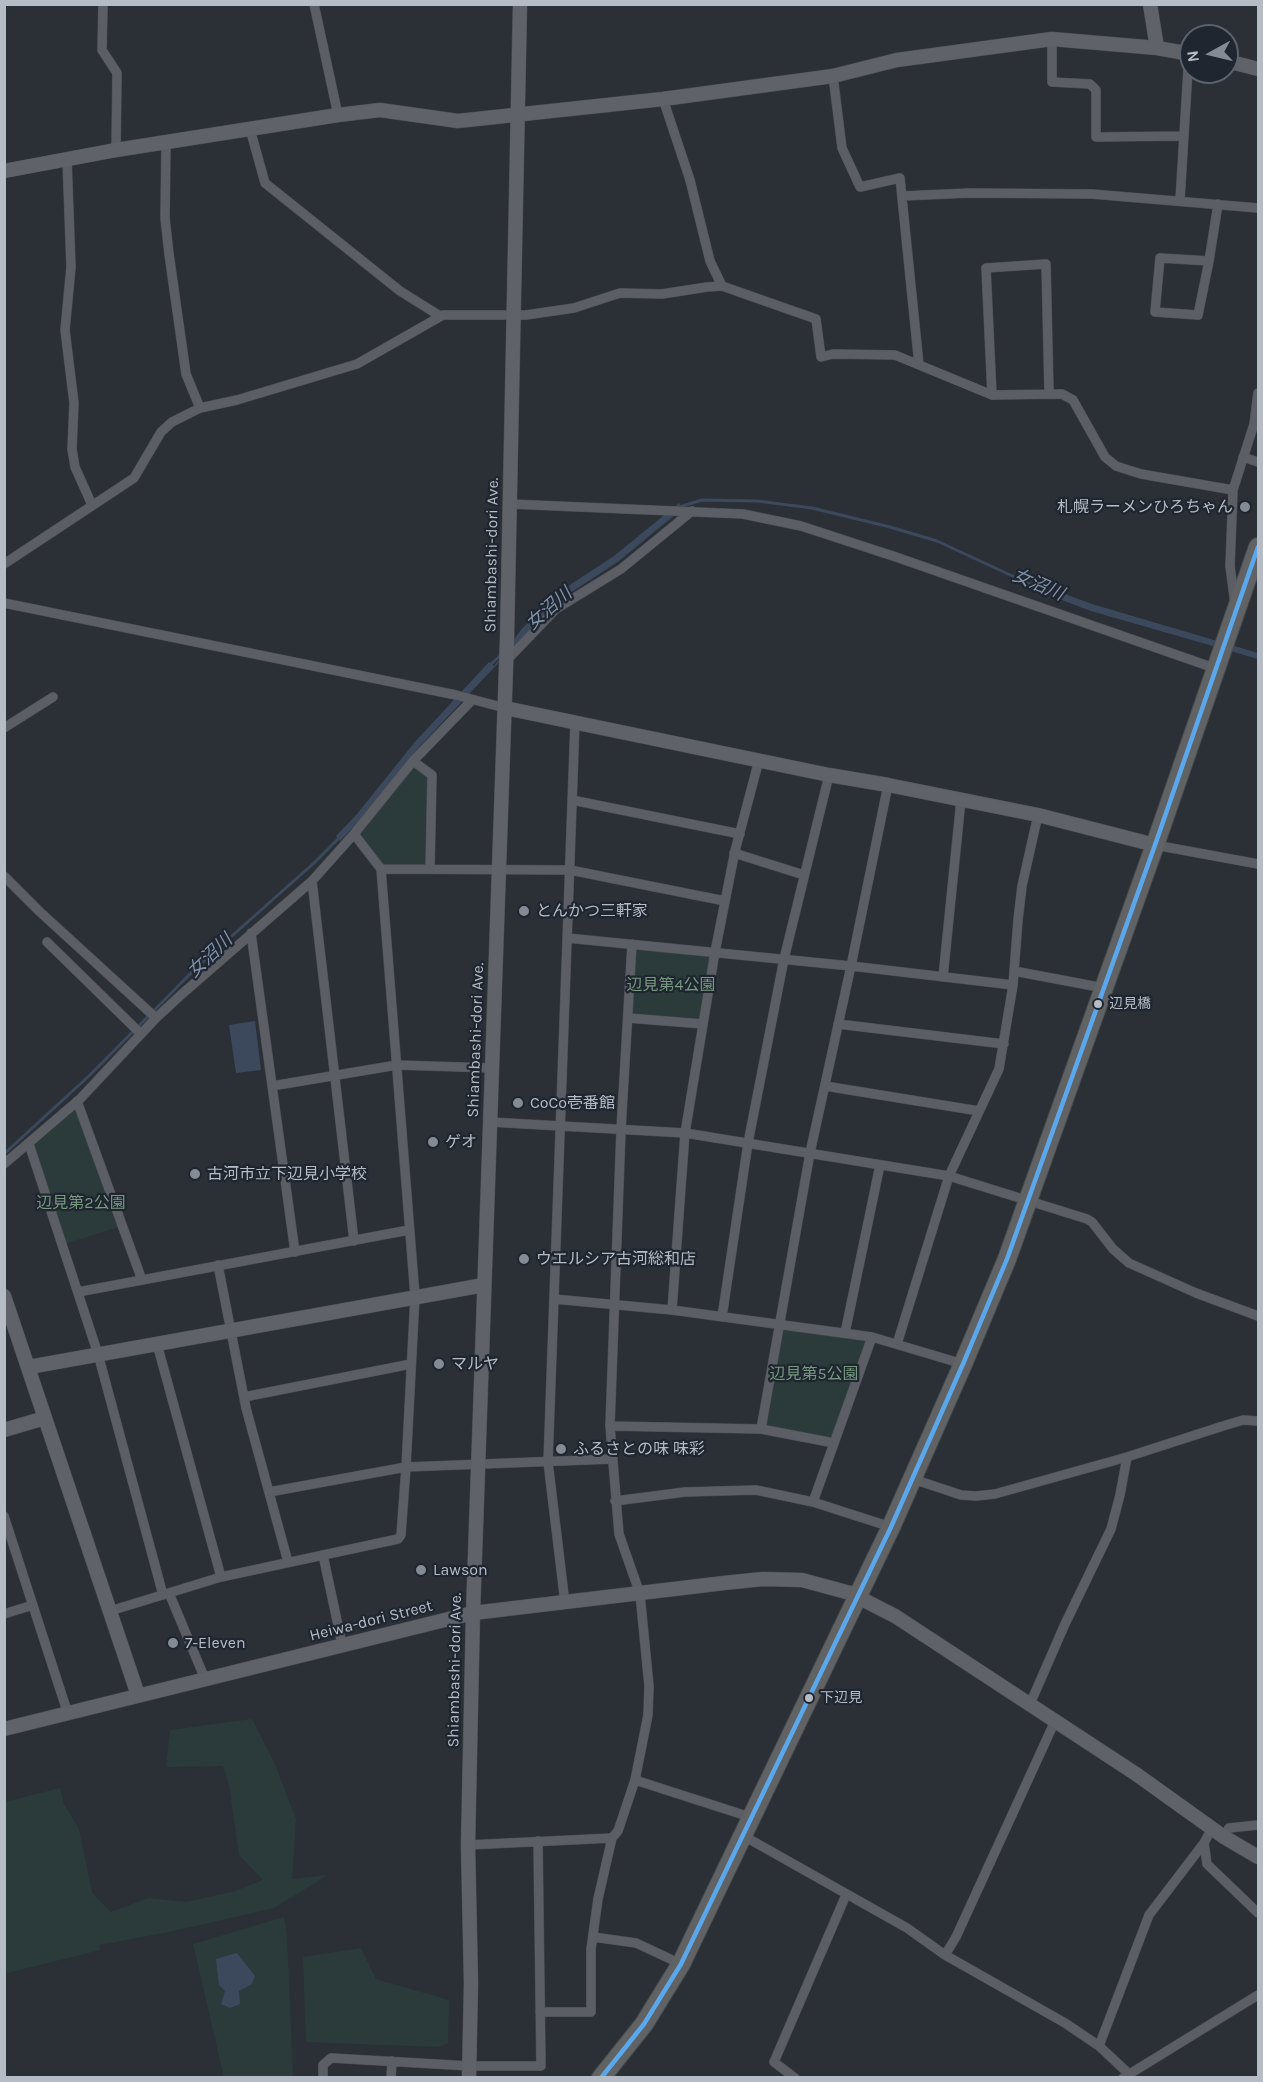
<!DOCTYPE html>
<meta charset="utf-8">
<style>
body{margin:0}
#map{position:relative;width:1263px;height:2082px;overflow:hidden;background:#2a3036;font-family:Karla,sans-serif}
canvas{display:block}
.frame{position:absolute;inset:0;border:6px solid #b6bcc6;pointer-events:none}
.north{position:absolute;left:1179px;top:24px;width:60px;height:60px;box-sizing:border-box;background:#1f2630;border:2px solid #5b626c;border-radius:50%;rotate:262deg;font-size:16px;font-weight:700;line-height:24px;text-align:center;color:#b6bcc6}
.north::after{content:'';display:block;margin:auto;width:21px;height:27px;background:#858b94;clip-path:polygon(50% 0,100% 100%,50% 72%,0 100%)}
</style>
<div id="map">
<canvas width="1263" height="2082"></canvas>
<div class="frame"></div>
<div class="north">N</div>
</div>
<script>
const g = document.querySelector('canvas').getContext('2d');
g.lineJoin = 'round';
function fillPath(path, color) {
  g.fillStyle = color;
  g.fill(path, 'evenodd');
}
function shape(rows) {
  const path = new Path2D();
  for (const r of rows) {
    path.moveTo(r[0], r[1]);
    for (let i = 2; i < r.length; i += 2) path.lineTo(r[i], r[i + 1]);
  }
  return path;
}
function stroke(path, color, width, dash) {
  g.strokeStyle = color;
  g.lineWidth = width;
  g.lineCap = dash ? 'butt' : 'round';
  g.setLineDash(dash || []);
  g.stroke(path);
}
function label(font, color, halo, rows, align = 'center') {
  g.font = font + ' Karla,"Noto Sans JP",sans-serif';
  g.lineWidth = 4.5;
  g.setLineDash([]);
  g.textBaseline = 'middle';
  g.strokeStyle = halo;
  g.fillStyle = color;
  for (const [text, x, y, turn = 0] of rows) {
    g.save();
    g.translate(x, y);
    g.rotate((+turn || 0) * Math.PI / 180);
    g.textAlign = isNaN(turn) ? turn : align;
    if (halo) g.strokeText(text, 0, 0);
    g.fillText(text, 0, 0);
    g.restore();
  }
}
const green = shape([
 [413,761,432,775,430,869,381,869,354,834],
 [632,944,715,952,703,1024,628,1018],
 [77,1101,122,1226,61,1245,29,1144],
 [779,1325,872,1337,834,1443,761,1429],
 [252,1719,274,1762,296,1819,292,1879,328,1875,274,1908,169,1932,99,1945,100,1950,7,1973,4,1961,5,1802,60,1788,64,1804,79,1829,92,1893,111,1912,148,1898,186,1902,235,1891,263,1880,239,1855,229,1785,223,1766,166,1767,170,1730],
 [284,1917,287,1935,293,2077,224,2077,193,1944],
 [361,1948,376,1979,449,2000,448,2043,439,2047,306,2042,303,1957]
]);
const water = shape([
 [679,503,682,509,619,561,555,603,419,747,361,819,340,841,336,836,357,814,414,743,489,662,494,666,521,630,550,598,614,556],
 [1032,582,1092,604,1258,653,1258,659,1091,611,1030,588],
 [255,1021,261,1070,236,1073,229,1025],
 [237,1953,255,1976,252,1984,239,1991,240,2004,230,2008,221,2004,225,1991,219,1985,216,1959]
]);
const stream = shape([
 [679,507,702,500,757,501,812,508,890,527,937,541,1034,586],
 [489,666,502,654],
 [4,1154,90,1075,196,968,315,862,341,836]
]);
const street = shape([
 [103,4,102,50,117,73,116,150],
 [314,4,338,115],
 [1052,39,1052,82,1090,84,1096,90,1096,137,1184,136],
 [833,76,842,148,860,187,900,178,919,365],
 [663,99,690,180,710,261,722,286],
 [250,129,265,183,400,291,440,316],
 [166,143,165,218,169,254,186,374,200,408],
 [67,159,71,267,65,330,74,403,72,449,75,467,92,505],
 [903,196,969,193,1092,194,1258,208],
 [1180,200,1189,53],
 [1209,261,1160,258,1155,312,1198,315,1209,261,1218,204],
 [992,395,986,268,1046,264,1049,392],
 [1243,457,1258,462],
 [510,504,743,514,801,526,896,557,1217,669],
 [4,564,134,478,161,432,172,422,200,408,237,400,357,364,443,315,526,315,574,308,620,293,662,294,707,287,722,286,816,319,821,357,833,354,895,355,992,395,1062,394,1073,400,1105,457,1116,466,1141,474,1233,490],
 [4,603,456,695,505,708],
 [1235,604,1230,566,1233,490,1254,424,1258,393],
 [506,661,556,609,621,569,692,511],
 [4,728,53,697],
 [413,761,432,775,430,869],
 [572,800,740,834],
 [1155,845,1258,864],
 [734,853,804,875],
 [381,869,570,870,725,901],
 [4,876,39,911,156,1018],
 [312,881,354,1241],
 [251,933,295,1252],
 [567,938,851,966,1013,985],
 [47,942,141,1034],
 [1014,971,1104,988],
 [943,977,961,800],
 [628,1018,703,1024],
 [838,1024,1004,1044],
 [272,1086,397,1065,492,1068],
 [825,1086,979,1111],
 [77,1101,142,1280],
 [490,1122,685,1133,949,1176,1087,1219,1092,1222,1113,1249,1129,1263,1196,1293,1258,1316],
 [29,1144,98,1354,163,1595],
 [4,1164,80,1099,156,1018,182,994,312,881,354,834,413,761,472,700],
 [218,1265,246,1408,288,1562],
 [78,1292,409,1230],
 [554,1299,672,1310,872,1337,963,1364],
 [672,1310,685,1133,715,952,735,851,759,760],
 [722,1317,748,1143,784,959,829,775],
 [845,1333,880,1165],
 [157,1344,221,1577],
 [897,1344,949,1176,999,1069,1013,985,1018,920,1022,886,1038,815],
 [244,1397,411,1364],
 [610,1426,761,1429,834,1443],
 [761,1429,810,1153,851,966,888,785],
 [913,1479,961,1495,976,1496,995,1494,1127,1457,1223,1426,1243,1420,1258,1421],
 [269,1492,406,1467,612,1459],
 [615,1501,685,1492,756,1490,813,1502,891,1527],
 [813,1502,872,1337],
 [4,1516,68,1714],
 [323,1555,342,1644],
 [169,1593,205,1679],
 [565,1603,548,1462,575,722],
 [110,1611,221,1577,398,1539,401,1535,406,1467,415,1296,381,869,354,834],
 [4,1614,33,1605],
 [1030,1704,1065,1624,1111,1529,1120,1495,1127,1457],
 [635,1780,750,1817],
 [1212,1828,1204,1843,1207,1864,1258,1913],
 [742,1835,907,1928,945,1955,1065,2023,1099,2046,1129,2074],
 [1224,1837,1229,1828,1258,1825],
 [468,1845,612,1838],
 [593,1937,636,1943,681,1964],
 [945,1955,956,1937,1055,1721],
 [540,2012,591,2012,591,1949,598,1899,612,1838,618,1831,635,1780,648,1715,649,1686,640,1594,619,1534,610,1426,621,1130,632,944],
 [1099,2046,1149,1915,1204,1843],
 [323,2078,323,2065,331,2058,470,2066,541,2066,538,1841],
 [391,2078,392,2061],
 [795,2078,774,2062,846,1895],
 [1123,2078,1258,1995]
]);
const secondary = shape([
 [1150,4,1157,48],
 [1227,61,1258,69],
 [4,171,116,150,338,115,380,110,458,121,663,99,833,76,897,60,1052,39,1157,48,1191,54],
 [505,708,829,775,888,785,1038,815,1155,845],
 [4,1296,138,1695],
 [29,1367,484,1285],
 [4,1430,45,1418],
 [4,1729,473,1613,724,1583,763,1579,802,1580,850,1593,895,1616,1136,1774,1224,1837,1258,1857],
 [469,2078,471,1983,468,1845,473,1613,507,639,520,4]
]);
const highway = shape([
 [601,2078,644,2024,681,1964,891,1527,963,1364,1007,1259,1155,845,1258,547]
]);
const bus1 = shape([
 [601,2078,644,2024,681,1964,891,1527,963,1364,1007,1259,1155,845,1258,547]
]);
const markers = [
 [1245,507,6,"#858b94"],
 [524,911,6,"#858b94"],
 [1098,1004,5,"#b6bcc6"],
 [518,1103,6,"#858b94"],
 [433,1142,6,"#858b94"],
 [195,1174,6,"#858b94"],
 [524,1259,6,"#858b94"],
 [439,1364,6,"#858b94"],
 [561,1449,6,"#858b94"],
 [421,1570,6,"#858b94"],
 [173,1643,6,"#858b94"],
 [809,1698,5,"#b6bcc6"]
];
const busNames = [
 ["辺見橋",1109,1004],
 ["下辺見",820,1698]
];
const poiNames = [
 ["札幌ラーメンひろちゃん",1233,507,"right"],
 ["とんかつ三軒家",536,911],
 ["CoCo壱番館",530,1103],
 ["ゲオ",445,1142],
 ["古河市立下辺見小学校",207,1174],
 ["ウエルシア古河総和店",536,1259],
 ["マルヤ",451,1364],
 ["ふるさとの味 味彩",573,1449],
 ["Lawson",433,1570],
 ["7-Eleven",185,1643]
];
const streetNames = [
 ["Shiambashi-dori Ave.",492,555,-89],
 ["Shiambashi-dori Ave.",476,1040,-88],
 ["Heiwa-dori Street",371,1621,-14],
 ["Shiambashi-dori Ave.",455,1670,-89]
];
const parkNames = [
 ["辺見第4公園",671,985],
 ["辺見第2公園",81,1203],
 ["辺見第5公園",814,1374]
];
const waterNames = [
 ["女沼川",1038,585,23],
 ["女沼川",549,609,-41],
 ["女沼川",210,956,-43]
];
fillPath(green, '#2b3b3c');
fillPath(water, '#3c495d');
stroke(stream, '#3c495d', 3);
stroke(street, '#494c51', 10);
stroke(secondary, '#494c51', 15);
stroke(highway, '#474c51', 20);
stroke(street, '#5b5e64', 9);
stroke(secondary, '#5f6268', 14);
stroke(highway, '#606264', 18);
stroke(bus1, '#5aa8eb', 4.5);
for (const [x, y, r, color] of markers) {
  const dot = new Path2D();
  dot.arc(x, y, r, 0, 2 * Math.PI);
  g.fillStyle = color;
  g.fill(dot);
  stroke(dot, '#1f2630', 2);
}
label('14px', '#b6bcc6', '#1f2630', busNames, 'left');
label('16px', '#b6bcc6', '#1f2630', poiNames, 'left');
label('16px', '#b6bcc6', '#1f2630', streetNames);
label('16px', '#76997f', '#1f2630', parkNames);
label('italic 18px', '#8192aa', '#1f2630', waterNames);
</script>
